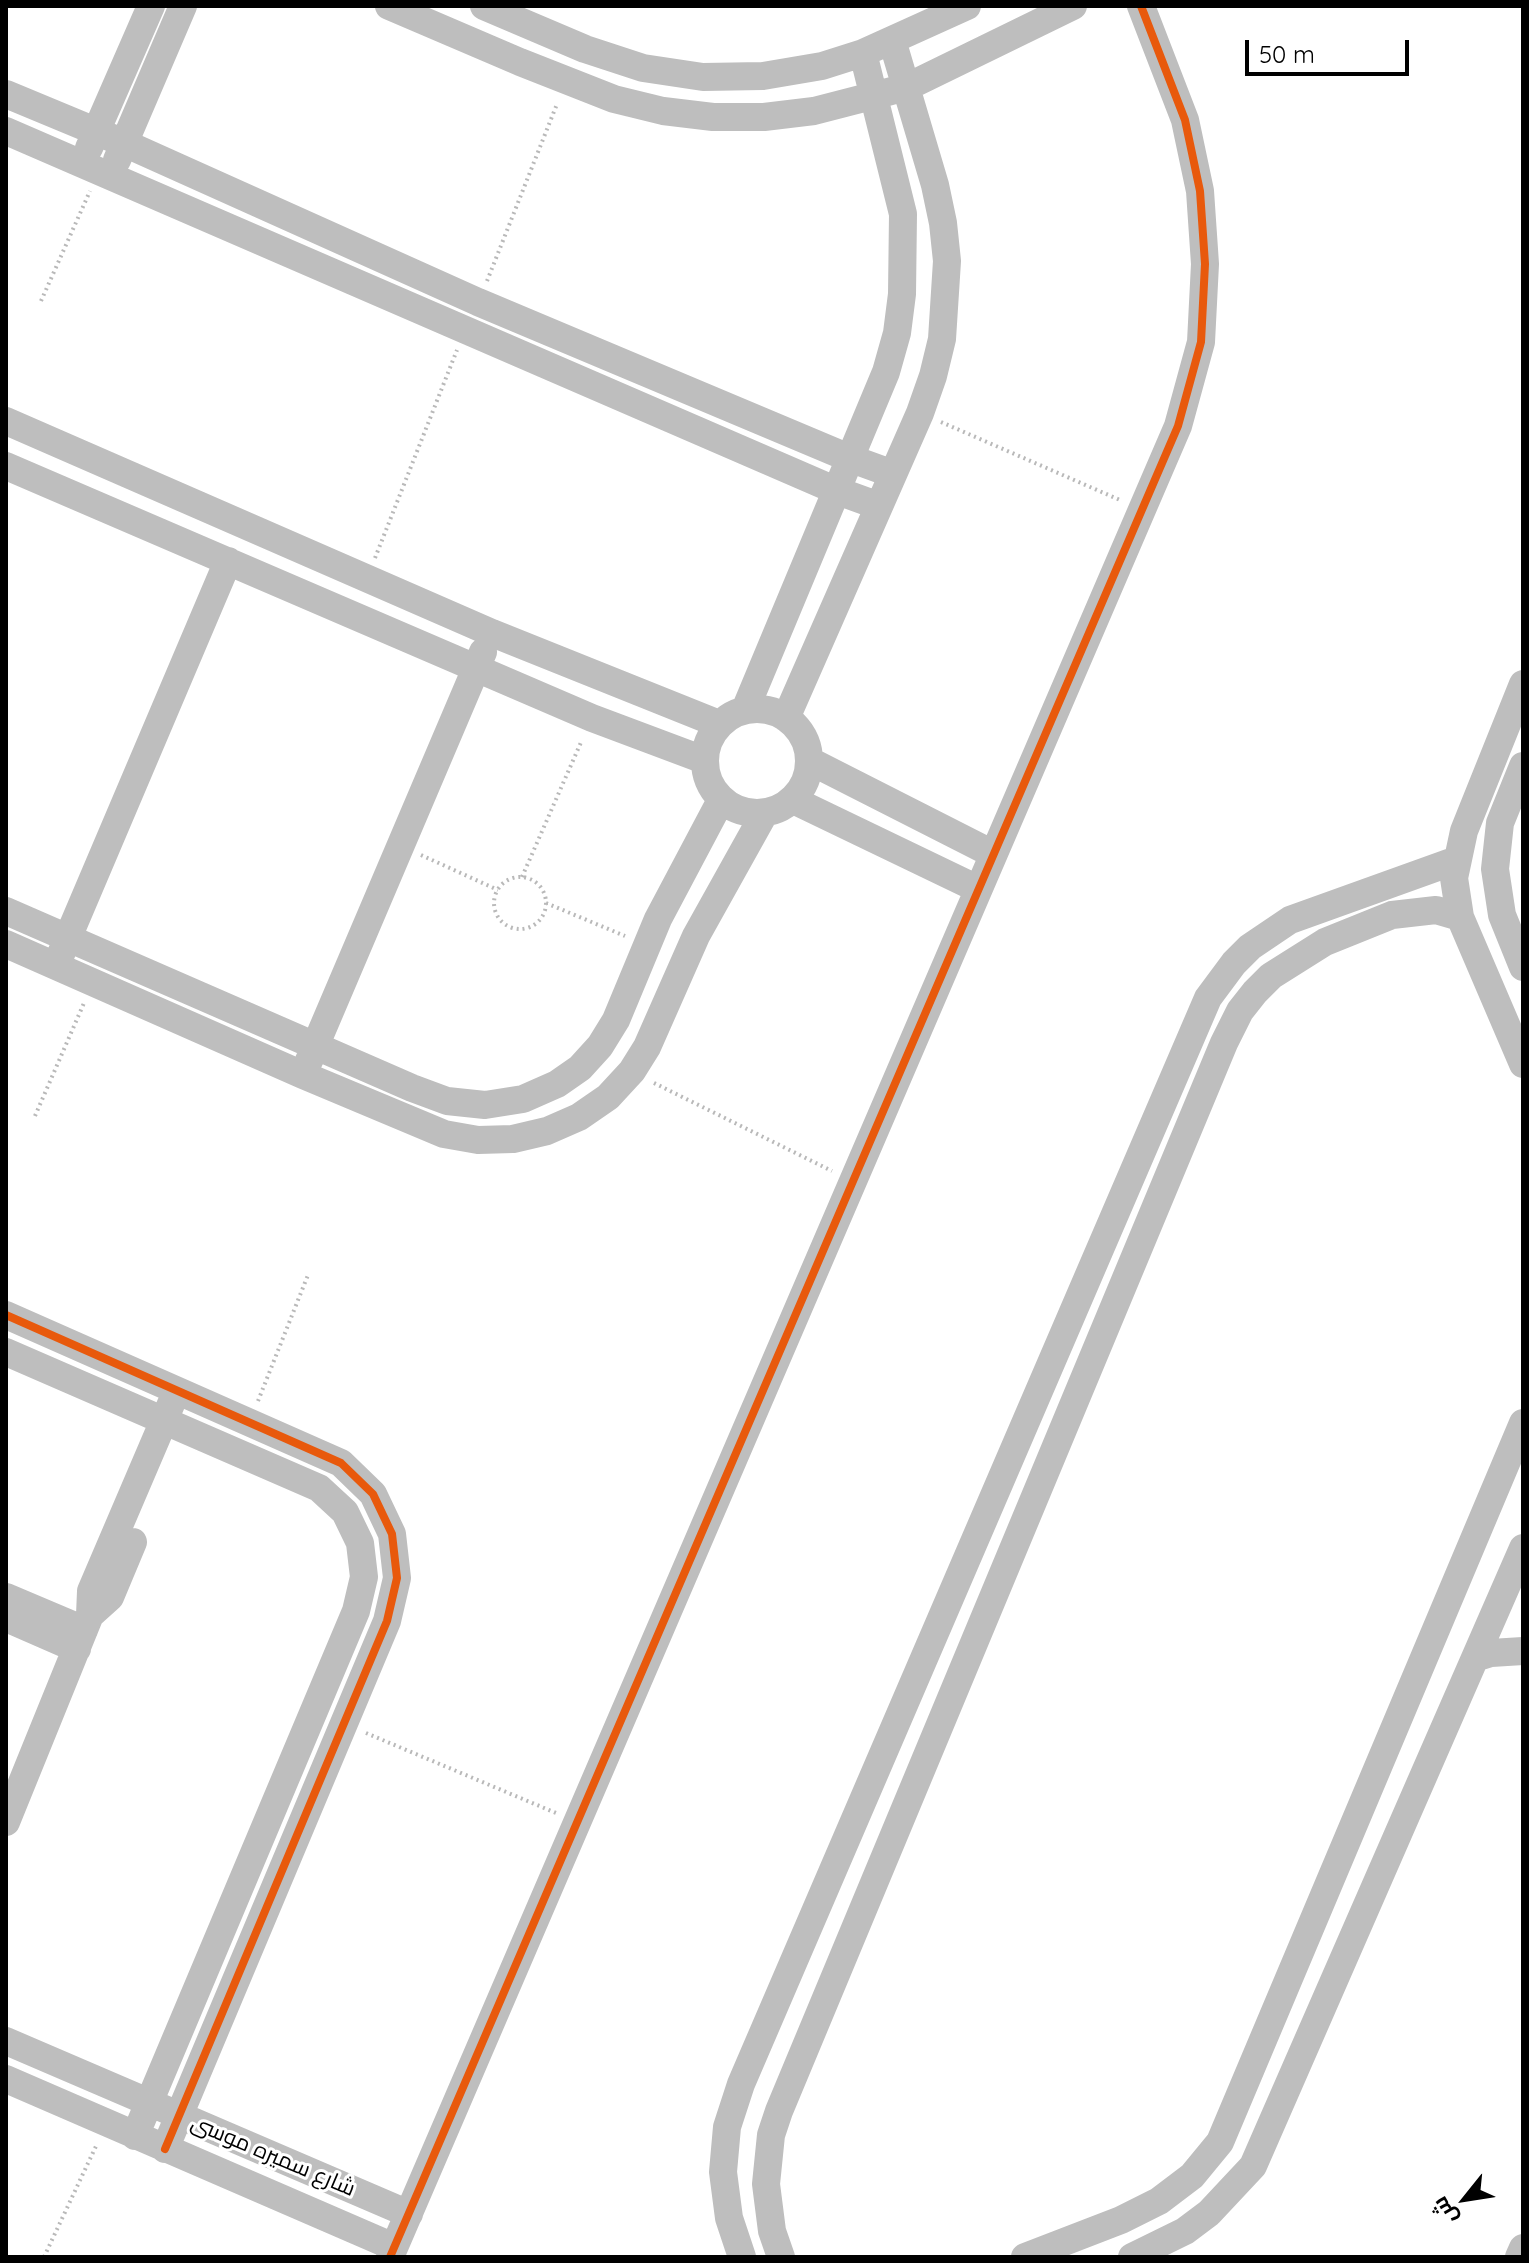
<!DOCTYPE html>
<meta charset="utf-8">
<style>
body{margin:0}
#map{position:relative;width:1529px;height:2263px;overflow:hidden;background:#fff;font-family:Quicksand,Cairo,sans-serif}
canvas{display:block}
.frame{position:absolute;inset:0;border:8px solid #000;pointer-events:none}
.north{position:absolute;left:1425px;top:2159px;width:80px;height:80px;-webkit-text-stroke:6px #fff;paint-order:stroke;rotate:240deg;font-size:22px;font-weight:700;line-height:32px;text-align:center;color:#000}
.north::after{content:'';display:block;margin:auto;width:28px;height:36px;background:#000;clip-path:polygon(50% 0,100% 100%,50% 72%,0 100%)}
.scale{position:absolute;left:1245px;top:40px;width:164px;height:36px;box-sizing:border-box;border:4px solid #000;border-top:0;padding-left:10px;font-size:24px;line-height:28px;white-space:nowrap;color:#000;-webkit-text-stroke:6px #fff;paint-order:stroke}
</style>
<div id="map">
<canvas width="1529" height="2263"></canvas>
<div class="frame"></div>
<div class="north">ش</div>
<div class="scale">50 m</div>
</div>
<script>
const g = document.querySelector('canvas').getContext('2d');
g.lineJoin = 'round';
function shape(rows) {
  const path = new Path2D();
  for (const r of rows) {
    if (r.length === 3) {
      path.moveTo(r[0] + r[2], r[1]);
      path.arc(r[0], r[1], r[2], 0, 2 * Math.PI);
      continue;
    }
    path.moveTo(r[0], r[1]);
    for (let i = 2; i < r.length; i += 2) path.lineTo(r[i], r[i + 1]);
  }
  return path;
}
function stroke(path, color, width, dash) {
  g.strokeStyle = color;
  g.lineWidth = width;
  g.lineCap = dash ? 'butt' : 'round';
  g.setLineDash(dash || []);
  g.stroke(path);
}
function label(font, color, halo, rows, align = 'center') {
  g.font = font + ' Quicksand,Cairo,sans-serif';
  g.lineWidth = 6;
  g.setLineDash([]);
  g.textBaseline = 'middle';
  g.strokeStyle = halo;
  g.fillStyle = color;
  for (const [text, x, y, turn = 0] of rows) {
    g.save();
    g.translate(x, y);
    g.rotate((+turn || 0) * Math.PI / 180);
    g.textAlign = isNaN(turn) ? turn : align;
    if (halo) g.strokeText(text, 0, 0);
    g.fillText(text, 0, 0);
    g.restore();
  }
}
const path = shape([
 [487,281,557,104],
 [41,301,90,191],
 [941,422,1120,500],
 [375,558,457,350],
 [421,855,498,890],
 [522,877,582,740],
 [520,903,26],
 [546,903,625,936],
 [654,1083,832,1171],
 [35,1116,84,1003],
 [258,1401,308,1275],
 [366,1733,556,1813],
 [44,2257,97,2144]
]);
const minor = shape([
 [389,6,520,62,614,99,663,111,713,117,764,117,814,111,907,87,1073,6],
 [484,6,585,49,643,68,703,77,763,76,822,66,863,53,967,6],
 [6,94,124,143,478,302,849,458,893,474],
 [6,131,835,490,879,506],
 [89,148,151,6],
 [117,160,183,6],
 [6,421,492,633,719,724],
 [6,466,592,718,704,760],
 [1523,684,1464,831,1454,878,1460,917,1523,1064],
 [757,761,52],
 [745,710,886,372,897,333,902,294,903,214,863,53],
 [786,718,920,413,933,376,942,339,947,261,943,223,935,185,892,40],
 [810,761,993,854],
 [1523,766,1500,823,1495,869,1502,915,1523,967],
 [793,800,978,889],
 [6,911,412,1088,447,1101,485,1105,523,1099,557,1084,580,1068,600,1046,616,1020,658,919,721,800],
 [6,944,303,1075,444,1134,478,1140,513,1139,547,1131,579,1117,608,1097,632,1071,647,1047,696,936,764,814],
 [61,954,228,561],
 [308,1063,483,652],
 [6,1315,341,1463,373,1494,392,1534,397,1578,387,1621,165,2149],
 [6,1352,319,1488,345,1512,360,1543,364,1577,356,1611,135,2136],
 [6,1597,84,1630],
 [90,1615,110,1597,133,1542],
 [6,1618,77,1649],
 [1475,1658,1491,1653,1523,1651],
 [6,1822,90,1615,91,1591,171,1404],
 [6,2041,409,2214],
 [6,2079,394,2247],
 [390,2257,1178,426,1201,342,1205,264,1200,191,1185,120,1141,6],
 [742,2257,729,2218,723,2172,727,2127,741,2084,1208,998,1234,963,1250,947,1290,920,1457,860],
 [781,2257,772,2231,766,2184,771,2135,779,2111,1224,1043,1240,1011,1255,992,1271,976,1325,942,1392,915,1436,910,1460,917],
 [1025,2257,1121,2220,1159,2201,1192,2176,1220,2142,1523,1423],
 [1132,2257,1185,2231,1209,2213,1253,2166,1523,1548],
 [1519,2257,1523,2248]
]);
const cycleway = shape([
 [6,1315,341,1463,373,1494,392,1534,397,1578,387,1621,165,2149],
 [390,2257,1178,426,1201,342,1205,264,1200,191,1185,120,1141,6]
]);
const streetNames = [
 ["شارع سميره موسى",273,2156,23]
];
stroke(path, '#b9b9b9', 4, [2, 4]);
stroke(minor, '#bebebe', 28);
stroke(cycleway, '#e8590c', 8);
label('22px', '#000', '#fff', streetNames);
</script>
